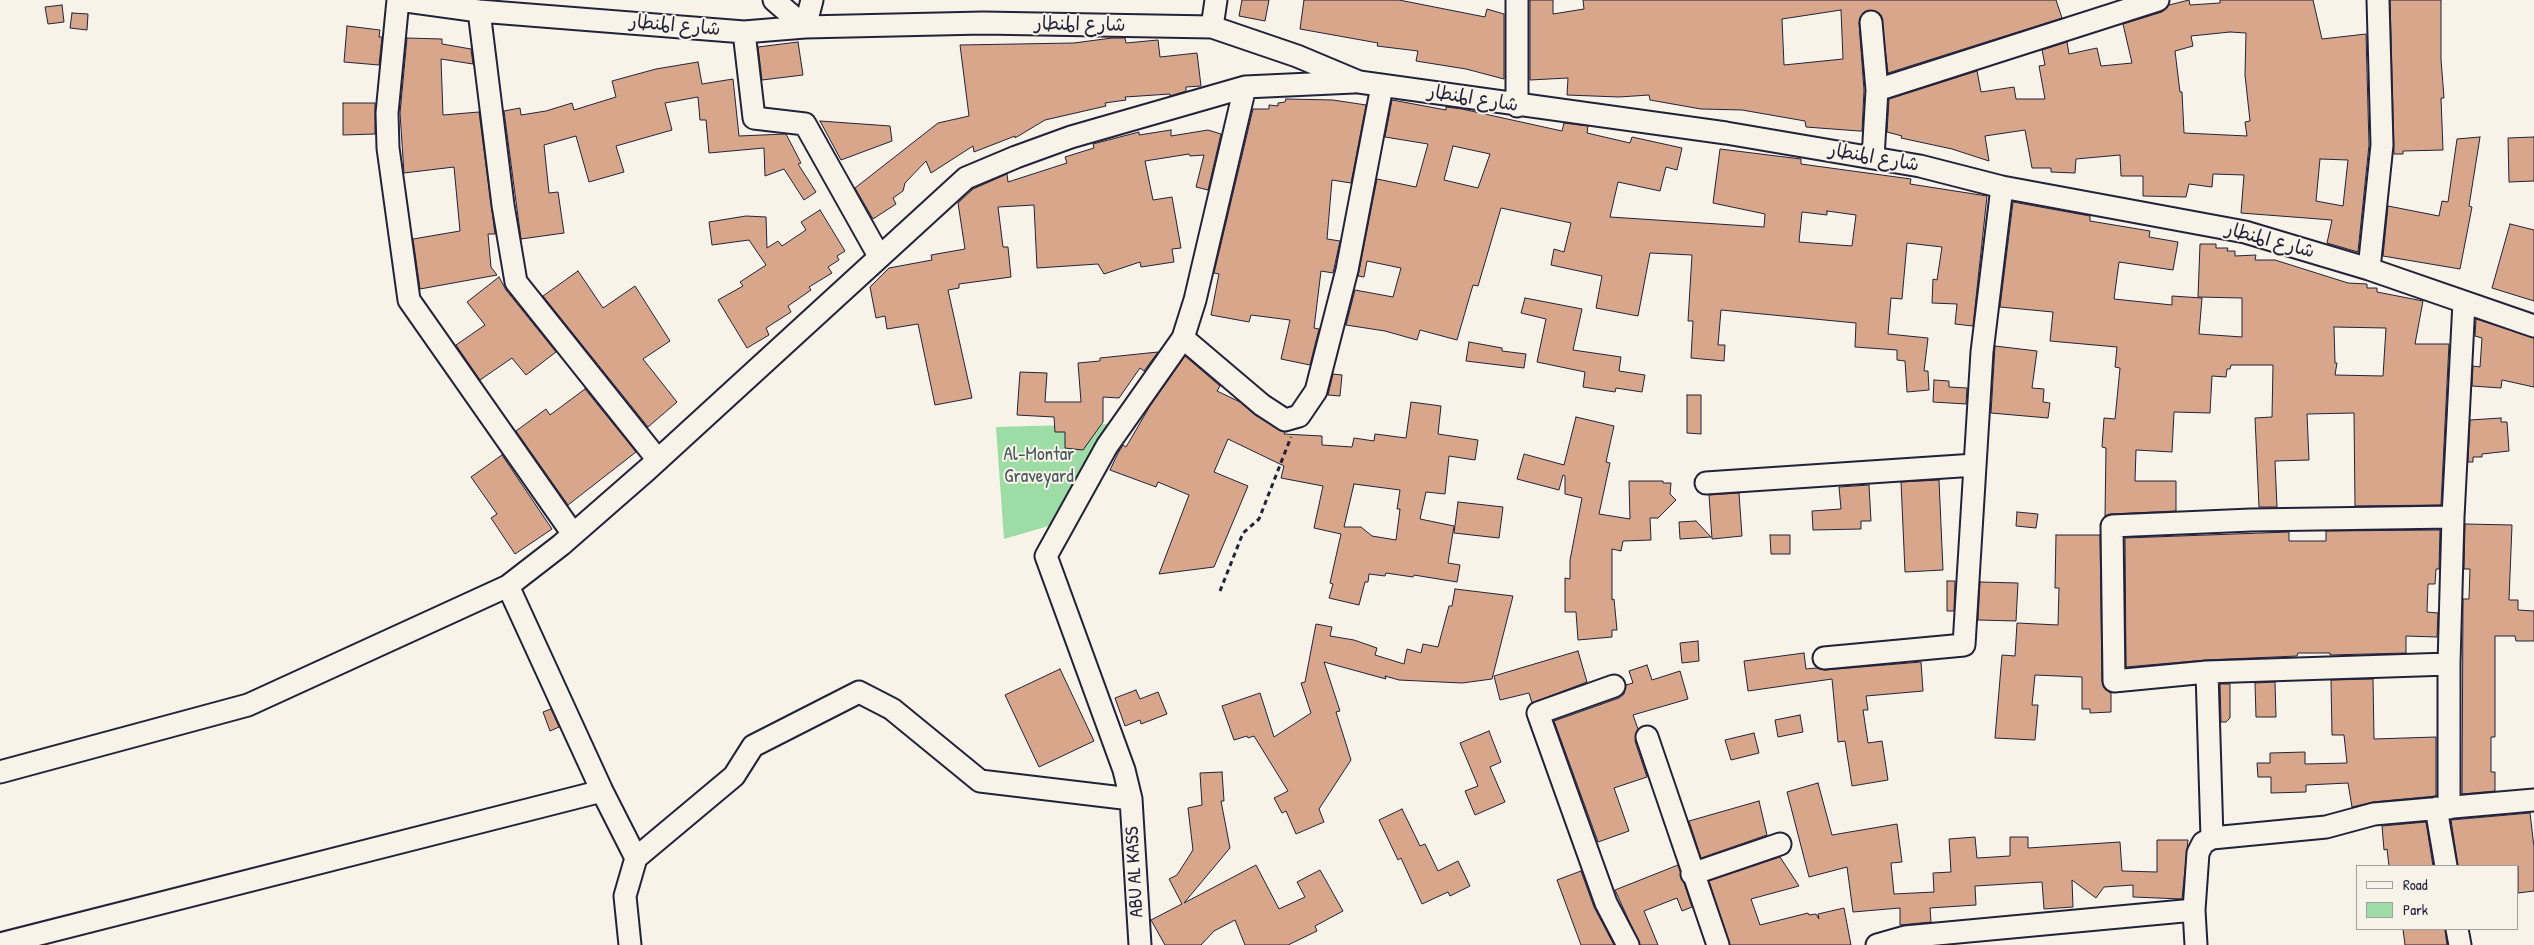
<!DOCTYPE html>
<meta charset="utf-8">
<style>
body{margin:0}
#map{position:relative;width:2534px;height:945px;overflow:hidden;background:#f7f3e8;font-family:"Patrick Hand",sans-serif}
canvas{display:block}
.legend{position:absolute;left:2356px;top:865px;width:162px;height:65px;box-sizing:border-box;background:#f7f3e8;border:1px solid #a29fa3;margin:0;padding:6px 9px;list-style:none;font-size:15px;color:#22223b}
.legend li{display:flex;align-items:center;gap:10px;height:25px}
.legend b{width:25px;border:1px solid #a29fa3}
</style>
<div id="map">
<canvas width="2534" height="945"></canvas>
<ul class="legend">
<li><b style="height:6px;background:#f7f3e8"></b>Road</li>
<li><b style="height:14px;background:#9ddca5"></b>Park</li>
</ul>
</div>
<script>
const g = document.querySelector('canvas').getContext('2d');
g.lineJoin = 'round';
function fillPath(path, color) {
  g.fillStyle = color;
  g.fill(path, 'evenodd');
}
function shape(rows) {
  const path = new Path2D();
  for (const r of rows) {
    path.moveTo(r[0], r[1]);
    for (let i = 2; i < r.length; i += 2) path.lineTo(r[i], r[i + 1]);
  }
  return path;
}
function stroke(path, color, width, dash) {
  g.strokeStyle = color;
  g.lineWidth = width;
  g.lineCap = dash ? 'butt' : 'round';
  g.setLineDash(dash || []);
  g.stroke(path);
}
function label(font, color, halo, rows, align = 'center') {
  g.font = font + ' "Patrick Hand","Playpen Sans Arabic",sans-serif';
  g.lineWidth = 4;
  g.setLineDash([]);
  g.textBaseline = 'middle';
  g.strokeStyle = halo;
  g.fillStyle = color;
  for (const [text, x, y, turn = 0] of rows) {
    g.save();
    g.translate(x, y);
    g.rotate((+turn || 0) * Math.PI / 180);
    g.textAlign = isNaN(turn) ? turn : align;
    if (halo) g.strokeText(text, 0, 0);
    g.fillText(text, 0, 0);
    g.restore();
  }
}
const green = shape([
 [1110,424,1052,525,1004,539,996,427]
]);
const building = shape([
 [1242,0,1269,0,1265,21,1239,16,1242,0],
 [1304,0,1399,0,1485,17,1487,9,1504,14,1504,79,1466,69,1416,61,1418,51,1377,46,1378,43,1300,29,1304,0],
 [1530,0,1553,0,1553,14,1584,9,1583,0,2056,0,2062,18,1888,73,1881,15,1876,11,1864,12,1859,23,1864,90,1862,131,1859,131,1806,127,1805,121,1742,110,1701,109,1650,100,1649,95,1619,97,1567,95,1568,78,1530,80,1530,0],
 [1841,10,1843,59,1784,65,1782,19,1841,10],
 [2189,0,2190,5,2220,3,2220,0,2313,0,2322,39,2366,34,2369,145,2358,252,2327,243,2332,220,2241,213,2244,175,2213,174,2212,187,2189,184,2186,197,2143,196,2143,176,2121,176,2120,155,2076,159,2075,173,2051,172,2051,168,2032,168,2025,130,1985,136,1989,161,1952,149,1901,138,1902,136,1887,132,1889,99,1977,71,1981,92,2014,87,2016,99,2045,99,2039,66,2045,65,2042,50,2067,42,2069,54,2097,48,2101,66,2132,63,2123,24,2162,12,2169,5,2189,0],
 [2230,32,2246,33,2245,75,2250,121,2245,122,2247,136,2184,133,2182,92,2180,92,2175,51,2193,46,2191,36,2230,32],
 [2320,159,2348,160,2343,206,2316,201,2320,159],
 [2390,0,2441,0,2441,59,2444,98,2441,98,2443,150,2403,151,2403,154,2394,154,2390,0],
 [62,5,64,22,48,24,45,7,62,5],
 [72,13,88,14,87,30,70,28,72,13],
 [347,26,380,30,379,37,382,37,379,65,344,62,347,26],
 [407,38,442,39,442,44,471,49,473,64,441,59,443,115,479,112,495,234,488,234,491,267,497,275,420,289,413,239,460,231,454,167,404,173,400,113,407,38],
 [1112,38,1125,38,1126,43,1158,40,1160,57,1197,53,1201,86,1186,87,1186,91,1170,96,1170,94,1125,97,1126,100,1105,103,1106,106,1045,120,1015,138,1015,136,974,152,973,146,931,173,926,161,905,183,903,191,893,198,896,204,873,219,855,188,938,123,969,116,960,45,1074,43,1112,38],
 [798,42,803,75,762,80,758,47,798,42],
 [698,62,702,84,733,79,739,136,786,134,801,163,798,164,816,192,804,200,784,169,765,176,764,148,709,153,706,120,700,120,698,97,665,103,672,130,616,146,624,172,589,182,576,136,544,145,549,193,558,192,564,233,521,239,504,111,520,108,521,115,546,111,572,103,574,110,616,97,612,81,656,69,698,62],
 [1286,99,1333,100,1366,105,1351,183,1332,180,1327,239,1340,241,1333,273,1321,271,1314,328,1319,329,1310,365,1281,359,1290,320,1251,315,1249,322,1211,315,1219,274,1214,273,1253,109,1269,109,1269,105,1278,106,1278,103,1285,102,1286,99],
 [1392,100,1446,110,1446,107,1462,109,1562,131,1564,123,1588,126,1587,133,1630,143,1632,137,1682,148,1677,170,1666,167,1660,191,1618,182,1610,217,1764,227,1765,214,1713,203,1720,149,1801,159,1801,164,1911,179,1910,184,1987,196,1973,326,1955,324,1957,304,1932,303,1933,279,1937,280,1942,247,1907,243,1902,299,1891,298,1888,334,1928,338,1924,371,1928,371,1929,390,1907,392,1905,361,1897,360,1897,350,1855,347,1856,323,1721,310,1718,345,1725,345,1724,361,1691,358,1693,321,1688,321,1692,255,1650,253,1638,316,1596,308,1602,276,1551,265,1554,249,1564,252,1571,223,1501,208,1478,286,1473,285,1457,340,1420,330,1417,340,1385,331,1346,325,1355,290,1393,297,1401,268,1367,261,1364,277,1358,276,1377,179,1416,187,1428,144,1385,137,1392,100],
 [1453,146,1490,154,1478,188,1444,180,1453,146],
 [1827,211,1856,215,1852,246,1799,242,1802,212,1827,215,1827,211],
 [343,103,375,103,375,134,343,135,343,103],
 [820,121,890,126,892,141,841,160,820,121],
 [1171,130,1171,136,1208,130,1221,134,1208,190,1196,187,1204,155,1190,156,1189,154,1145,161,1153,200,1172,197,1181,248,1172,249,1174,262,1141,267,1140,262,1104,274,1098,264,1037,268,1034,205,998,207,1003,247,1008,247,1011,277,959,284,959,288,948,290,972,398,935,405,918,324,887,329,885,316,876,318,870,287,889,268,932,260,931,255,965,249,958,203,973,189,1007,174,1008,182,1067,163,1065,157,1094,148,1093,144,1139,132,1139,135,1171,130],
 [2480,137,2469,206,2472,207,2460,269,2383,256,2388,206,2439,216,2442,201,2448,202,2457,139,2480,137],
 [2534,137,2534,181,2509,182,2508,138,2534,137],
 [2013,202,2090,216,2090,221,2150,231,2149,237,2178,242,2173,270,2119,262,2114,299,2172,305,2172,296,2202,298,2199,334,2242,337,2242,298,2198,297,2200,244,2216,244,2216,248,2228,248,2227,251,2235,251,2235,256,2256,255,2255,260,2275,260,2348,283,2367,284,2367,288,2377,288,2377,292,2423,301,2415,344,2449,344,2441,505,2355,506,2354,413,2307,414,2309,460,2275,461,2277,507,2259,507,2255,418,2272,417,2273,365,2231,365,2230,369,2227,369,2226,377,2212,376,2210,413,2174,412,2172,452,2136,450,2135,481,2176,481,2176,511,2111,514,2105,516,2106,448,2102,447,2104,418,2115,419,2120,368,2115,367,2117,347,2050,341,2053,312,2000,307,2013,202],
 [2334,327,2386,328,2383,376,2335,375,2337,363,2335,363,2334,327],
 [820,210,845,251,837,256,839,260,828,267,832,273,809,287,811,290,788,306,791,312,766,328,769,335,747,348,718,300,743,286,740,282,766,265,749,240,712,245,709,222,746,216,766,217,767,248,778,241,782,246,806,230,801,222,820,210],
 [2510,224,2534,230,2534,301,2492,288,2510,224],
 [578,271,603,308,635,286,670,341,643,359,677,402,648,427,543,296,578,271],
 [499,277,506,290,556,352,526,375,512,358,480,380,456,345,485,325,467,302,499,277],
 [1525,298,1582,309,1573,350,1621,357,1619,371,1645,375,1642,392,1616,388,1615,392,1583,387,1585,372,1537,362,1546,319,1521,313,1525,298],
 [2476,319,2534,338,2534,387,2502,380,2501,388,2472,386,2473,366,2480,367,2482,338,2475,336,2476,319],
 [1469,342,1502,348,1502,351,1526,354,1524,368,1466,361,1469,342],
 [1995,346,2037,351,2032,388,2044,389,2043,402,2050,403,2048,418,1991,413,1995,346],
 [1158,352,1144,371,1140,368,1119,398,1103,397,1103,422,1083,450,1065,448,1065,432,1055,432,1054,417,1017,415,1020,372,1047,373,1045,402,1081,402,1078,363,1100,361,1100,358,1158,352],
 [1185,356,1220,386,1217,391,1240,402,1255,415,1285,432,1284,434,1322,436,1322,445,1352,447,1354,438,1374,441,1375,434,1406,438,1411,402,1441,406,1438,434,1478,440,1475,460,1449,456,1445,494,1426,492,1420,519,1454,526,1448,563,1460,565,1457,582,1414,575,1413,577,1386,573,1385,576,1369,574,1368,582,1365,582,1359,605,1329,598,1333,584,1330,583,1341,534,1314,528,1323,486,1281,478,1284,466,1228,439,1214,472,1248,486,1214,567,1159,574,1189,495,1158,482,1156,487,1110,470,1118,453,1123,445,1126,447,1150,406,1185,356],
 [1354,484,1400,490,1397,509,1400,509,1396,540,1372,536,1361,527,1344,527,1354,484],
 [1333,374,1342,375,1340,396,1328,395,1333,374],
 [1934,380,1949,381,1949,387,1967,388,1966,404,1933,402,1934,380],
 [585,389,636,452,568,505,516,431,546,409,550,415,585,389],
 [1687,395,1701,395,1701,434,1687,433,1687,395],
 [1576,417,1614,426,1606,462,1610,463,1599,514,1630,519,1629,481,1663,481,1663,483,1671,483,1670,494,1676,500,1658,518,1650,518,1651,540,1623,541,1621,551,1612,549,1612,600,1614,599,1617,630,1612,630,1612,637,1578,640,1576,612,1565,612,1565,578,1570,579,1570,560,1582,498,1565,494,1565,476,1563,475,1559,490,1517,479,1524,454,1564,465,1576,417],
 [2501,418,2501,422,2507,422,2509,451,2482,454,2482,457,2473,457,2473,462,2468,462,2470,420,2501,418],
 [502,455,552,529,515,554,491,518,497,514,471,477,502,455],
 [1939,480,1943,570,1905,572,1901,482,1939,480],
 [1869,485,1871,521,1861,521,1861,529,1813,530,1812,511,1841,509,1839,487,1869,485],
 [1739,493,1742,536,1712,539,1709,495,1739,493],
 [1458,502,1503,507,1499,538,1454,533,1458,502],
 [2017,512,2038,514,2036,528,2016,526,2017,512],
 [1696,521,1711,537,1680,539,1679,522,1696,521],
 [2465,524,2512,525,2509,600,2518,600,2518,610,2534,611,2534,641,2516,641,2515,636,2495,636,2495,737,2491,737,2491,772,2495,772,2495,791,2462,794,2463,599,2469,599,2470,569,2464,569,2465,524],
 [2440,530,2439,569,2436,569,2435,584,2428,584,2427,612,2438,613,2437,637,2406,636,2406,653,2330,655,2330,653,2298,653,2297,656,2206,660,2126,667,2125,538,2289,532,2289,541,2326,541,2326,531,2440,530],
 [1770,535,1790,535,1790,554,1771,554,1770,535],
 [2056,535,2100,535,2102,681,2104,688,2111,693,2111,712,2090,713,2090,709,2082,709,2082,677,2035,675,2032,705,2038,705,2035,740,1995,738,2002,655,2015,656,2017,623,2058,625,2059,588,2055,588,2056,535],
 [1947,581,1955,581,1954,611,1947,611,1947,581],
 [1980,582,2018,583,2016,621,1978,620,1980,582],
 [1455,589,1513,596,1492,679,1462,683,1399,680,1385,676,1386,679,1324,662,1340,711,1336,712,1351,760,1319,809,1324,822,1296,834,1286,811,1282,813,1274,798,1288,791,1254,736,1248,738,1247,736,1234,740,1222,706,1260,693,1274,737,1311,713,1301,683,1305,682,1316,624,1332,627,1330,636,1354,640,1377,648,1375,655,1404,664,1407,649,1421,653,1423,644,1438,647,1449,606,1452,606,1455,589],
 [1698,641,1699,661,1682,663,1680,643,1698,641],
 [1578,651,1587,682,1532,703,1529,693,1500,700,1494,676,1578,651],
 [1804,653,1806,669,1816,668,1825,670,1921,662,1923,691,1866,696,1868,710,1863,710,1868,743,1882,741,1888,780,1852,786,1845,741,1838,742,1832,679,1748,691,1744,661,1804,653],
 [1647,665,1652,680,1680,671,1688,699,1633,715,1638,729,1635,741,1647,777,1614,788,1629,831,1598,842,1554,721,1619,698,1624,694,1626,685,1633,683,1629,671,1647,665],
 [1060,669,1094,741,1039,767,1005,695,1060,669],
 [2373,679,2374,739,2436,737,2436,796,2373,802,2352,807,2348,783,2306,785,2306,792,2271,793,2271,777,2258,777,2257,763,2270,763,2270,753,2305,752,2305,764,2347,763,2344,735,2332,735,2331,680,2373,679],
 [2275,682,2276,717,2256,717,2255,683,2275,682],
 [2220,684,2230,684,2230,718,2226,722,2221,722,2220,684],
 [1136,690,1140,699,1158,692,1167,714,1141,724,1140,720,1125,726,1115,698,1136,690],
 [551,709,559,727,550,731,543,712,551,709],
 [1800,715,1803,732,1778,737,1775,720,1800,715],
 [1489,731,1501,762,1490,767,1505,802,1475,815,1465,791,1478,786,1460,743,1489,731],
 [1754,733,1759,753,1731,760,1725,740,1754,733],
 [1222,772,1224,801,1221,801,1230,848,1184,903,1256,865,1279,909,1305,897,1297,882,1320,870,1343,911,1315,926,1317,931,1288,945,1245,945,1235,920,1214,931,1201,945,1165,945,1151,920,1182,904,1169,879,1177,875,1193,850,1188,808,1202,805,1200,773,1222,772],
 [1818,783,1832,835,1897,824,1902,862,1891,863,1894,894,1934,892,1933,873,1951,872,1949,839,1975,837,1977,858,2010,856,2010,837,2028,837,2028,848,2120,842,2122,871,2157,872,2157,840,2188,840,2182,899,2133,897,2133,885,2104,887,2096,898,2072,880,2073,907,2044,909,2042,882,1975,886,1976,905,1930,908,1931,922,1900,925,1900,908,1853,912,1847,867,1809,877,1787,792,1818,783],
 [1759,801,1767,835,1701,858,1689,821,1759,801],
 [1402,809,1420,846,1425,844,1438,871,1458,861,1470,886,1450,896,1448,892,1422,904,1401,858,1398,860,1379,820,1402,809],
 [2530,813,2534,847,2534,891,2518,893,2518,866,2458,866,2451,820,2530,813],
 [2426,822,2433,866,2389,866,2387,849,2384,850,2382,826,2426,822],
 [1780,857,1799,886,1751,899,1760,925,1808,913,1809,915,1816,914,1819,919,1818,914,1844,908,1851,945,1730,945,1709,881,1780,857],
 [1678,865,1692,907,1682,911,1677,898,1644,911,1658,945,1640,945,1615,890,1678,865],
 [1581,871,1594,907,1614,945,1581,945,1557,880,1581,871],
 [2403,929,2445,929,2447,945,2405,945,2403,929]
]);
const path = shape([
 [1220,591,1243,533,1259,519,1291,437]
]);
const minor = shape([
 [398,0,387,113,388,148,409,300,573,534],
 [399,0,479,11,744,32,805,27,983,23,1212,27,1297,56,1359,82,1726,133,1920,166,2002,187,2245,232,2369,269,2534,326],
 [774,0,805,27,812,0],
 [1517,0,1517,106],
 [479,11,503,205,516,282,658,460],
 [1871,22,1877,90,1873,158],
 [1212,27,1216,0],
 [744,32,754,118,805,124,879,256],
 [1877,90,2158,0],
 [2369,269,2382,145,2378,0],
 [1183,338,1262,405,1285,420,1299,416,1316,391,1347,270,1382,86],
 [1706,483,1975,465],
 [508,586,602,791,636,858,625,896,630,945],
 [1824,658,1964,645,1982,352,2002,187],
 [2449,664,2207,672,2114,681,2112,526,2251,520,2453,517],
 [1614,686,1538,713,1606,903,1628,945],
 [1647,737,1718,945],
 [0,772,248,705,508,586,561,545,648,469,966,178,1016,157,1071,137,1245,87,1354,82],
 [2436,808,2446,866],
 [2449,808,2449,664,2453,517,2464,302],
 [2212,838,2326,827,2374,814,2534,800],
 [636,858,734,776,753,746,859,692,892,709,980,781,1131,799],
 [1692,874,1780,844],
 [2194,910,2198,853,2203,843,2212,838,2207,672],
 [2457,929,2460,945],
 [0,944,602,791],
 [1140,945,1131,799,1124,770,1046,556,1107,446,1183,338,1195,300,1245,87],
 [1877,945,1905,937,2194,910,2196,945]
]);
const streetNames = [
 ["شارع المنطار",1080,25,1],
 ["شارع المنطار",675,26,5],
 ["شارع المنطار",1473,99,9],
 ["شارع المنطار",1874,158,10],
 ["شارع المنطار",2270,241,15],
 ["ABU AL KASS",1135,872,-93]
];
const parkNames = [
 ["Al-Montar",1039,455],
 ["Graveyard",1039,477]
];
fillPath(green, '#9ddca5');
fillPath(building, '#d8a68b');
stroke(building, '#22223b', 1);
stroke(minor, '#22223b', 25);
stroke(path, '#22223b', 3, [5, 4]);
stroke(minor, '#f7f3e8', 21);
label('19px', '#22223b', '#f7f3e8', streetNames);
label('19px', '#475a5b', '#f7f3e8', parkNames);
</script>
